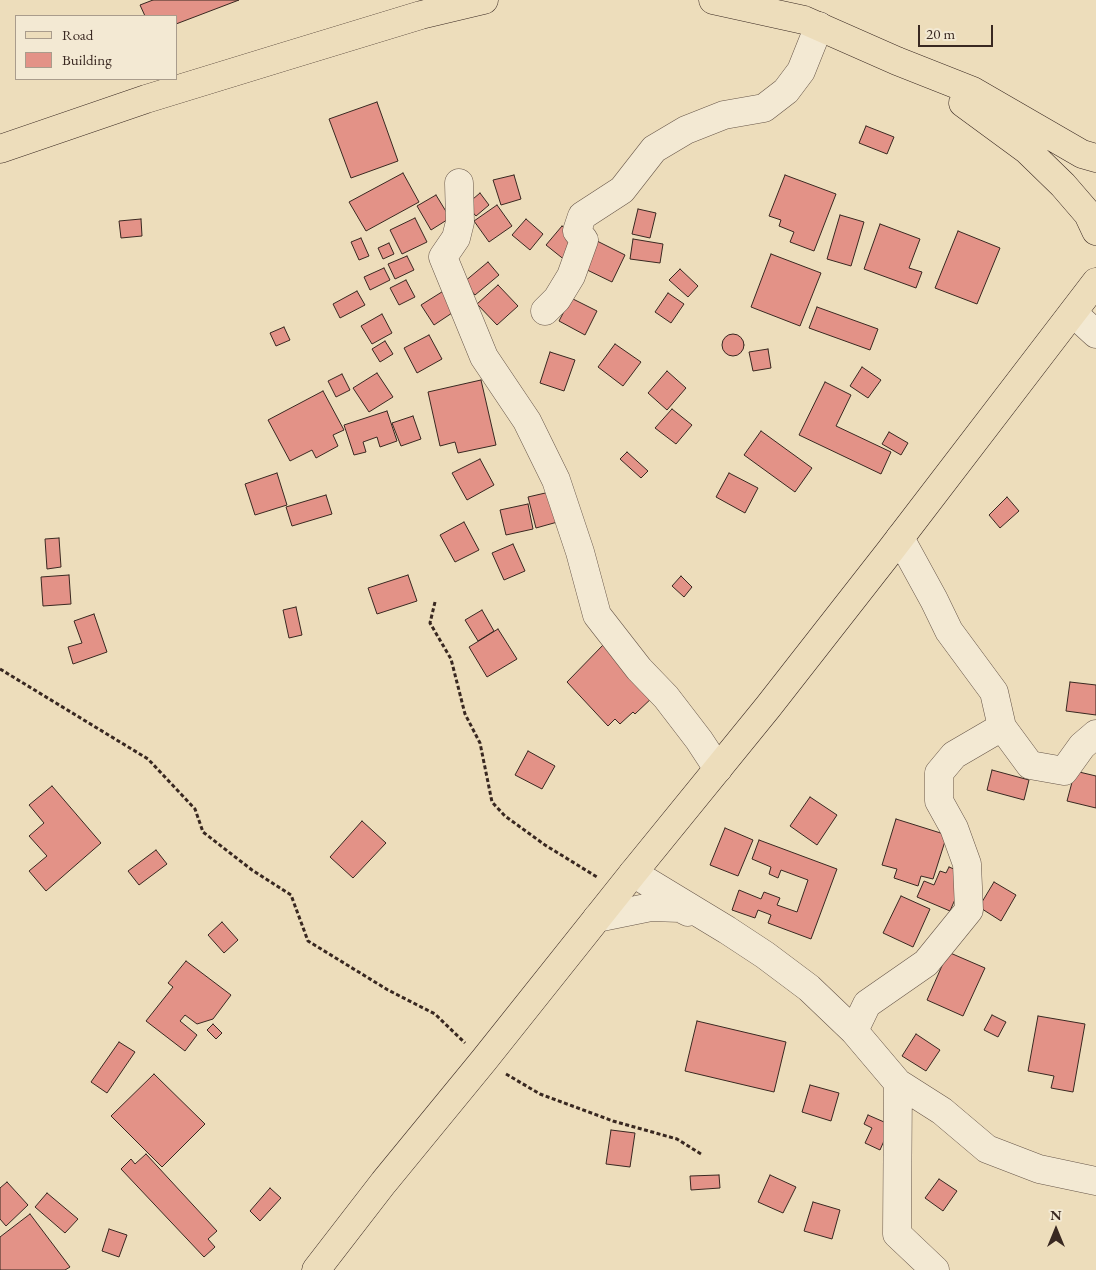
<!DOCTYPE html>
<style>
body{margin:0}
#map{position:relative;width:1096px;height:1270px;overflow:hidden;background:#edddbb;font-family:"EB Garamond",serif}
canvas{display:block}
.legend{position:absolute;left:15px;top:15px;width:162px;height:65px;box-sizing:border-box;background:#f3e9d3;border:1px solid #a99c8c;margin:0;padding:6px 9px;list-style:none;font-size:15px;color:#392821}
.legend li{display:flex;align-items:center;gap:10px;height:25px}
.legend b{width:25px;border:1px solid #a99c8c}
.north{position:absolute;left:1031px;top:1205px;width:50px;height:50px;-webkit-text-stroke:4px #f3e9d3;paint-order:stroke;rotate:0deg;font-size:14px;font-weight:700;line-height:20px;text-align:center;color:#392821}
.north::after{content:'';display:block;margin:auto;width:18px;height:22px;background:#392821;clip-path:polygon(50% 0,100% 100%,50% 72%,0 100%)}
.scale{position:absolute;left:918px;top:25px;width:75px;height:22px;box-sizing:border-box;border:2px solid #392821;border-top:0;padding-left:6px;font-size:15px;line-height:18px;white-space:nowrap;color:#392821;-webkit-text-stroke:4px #f3e9d3;paint-order:stroke}
</style>
<div id="map">
<canvas width="1096" height="1270"></canvas>
<ul class="legend">
<li><b style="height:6px;background:#edddbb"></b>Road</li>
<li><b style="height:14px;background:#e39287"></b>Building</li>
</ul>
<div class="north">N</div>
<div class="scale">20 m</div>
</div>
<script>
const g = document.querySelector('canvas').getContext('2d');
g.lineJoin = 'round';
function fillPath(path, color) {
  g.fillStyle = color;
  g.fill(path, 'evenodd');
}
function shape(rows) {
  const path = new Path2D();
  for (const r of rows) {
    if (r.length === 3) {
      path.moveTo(r[0] + r[2], r[1]);
      path.arc(r[0], r[1], r[2], 0, 2 * Math.PI);
      continue;
    }
    path.moveTo(r[0], r[1]);
    for (let i = 2; i < r.length; i += 2) path.lineTo(r[i], r[i + 1]);
  }
  return path;
}
function stroke(path, color, width, dash) {
  g.strokeStyle = color;
  g.lineWidth = width;
  g.lineCap = dash ? 'butt' : 'round';
  g.setLineDash(dash || []);
  g.stroke(path);
}
const building = shape([
 [153,0,239,0,176,24,176,16,145,16,140,5,153,0],
 [377,102,398,161,351,178,329,119,377,102],
 [866,126,894,137,887,154,859,143,866,126],
 [403,173,419,202,366,231,349,202,403,173],
 [514,175,521,199,501,205,493,180,514,175],
 [785,175,836,194,814,251,790,242,794,232,779,226,781,220,769,216,785,175],
 [480,193,489,205,476,216,466,205,480,193],
 [436,195,450,218,431,230,417,206,436,195],
 [497,205,512,226,489,242,474,221,497,205],
 [638,209,656,213,650,238,632,234,638,209],
 [840,215,864,222,851,266,827,259,840,215],
 [415,218,427,242,402,254,390,230,415,218],
 [141,219,142,236,121,238,119,221,141,219],
 [526,219,543,234,530,250,512,235,526,219],
 [880,224,920,239,909,268,922,272,916,288,864,269,880,224],
 [562,226,582,242,566,261,546,245,562,226],
 [958,231,1000,248,977,304,935,288,958,231],
 [361,238,369,256,359,260,351,242,361,238],
 [633,239,663,244,660,263,630,259,633,239],
 [595,240,625,255,612,282,581,267,595,240],
 [389,243,394,254,383,259,378,248,389,243],
 [771,254,821,273,800,326,751,307,771,254],
 [407,256,414,270,395,279,388,264,407,256],
 [488,262,499,275,475,295,464,282,488,262],
 [384,268,390,280,370,290,364,277,384,268],
 [680,269,698,286,688,297,669,280,680,269],
 [406,280,415,297,399,305,390,288,406,280],
 [498,285,518,306,497,325,477,304,498,285],
 [445,290,458,309,434,325,421,305,445,290],
 [357,291,365,305,340,318,333,304,357,291],
 [668,293,684,304,671,323,655,312,668,293],
 [571,298,597,311,585,335,559,321,571,298],
 [817,307,878,329,870,350,809,328,817,307],
 [382,314,392,333,372,344,361,326,382,314],
 [284,327,290,340,276,346,270,333,284,327],
 [733,345,11],
 [429,335,442,359,417,373,404,348,429,335],
 [385,341,393,354,380,362,372,349,385,341],
 [615,344,641,362,623,386,598,367,615,344],
 [768,349,771,368,753,371,749,352,768,349],
 [550,352,575,360,564,391,540,383,550,352],
 [862,367,881,380,868,398,850,386,862,367],
 [667,371,686,388,667,410,648,393,667,371],
 [377,373,393,397,369,412,353,388,377,373],
 [342,374,350,390,336,397,328,381,342,374],
 [481,380,496,445,458,453,455,442,440,446,428,392,481,380],
 [825,382,851,395,836,426,891,452,881,474,799,435,825,382],
 [323,391,344,430,333,435,338,446,316,458,312,450,290,461,268,420,323,391],
 [672,409,692,425,676,444,655,428,672,409],
 [387,411,397,441,380,447,377,437,363,442,366,452,354,455,344,425,387,411],
 [413,416,421,439,401,446,392,423,413,416],
 [761,431,812,468,795,492,744,455,761,431],
 [889,432,908,443,901,455,882,444,889,432],
 [627,452,648,471,641,478,620,459,627,452],
 [480,459,494,485,467,500,452,473,480,459],
 [277,473,287,505,255,515,245,484,277,473],
 [729,473,758,488,745,513,716,497,729,473],
 [554,491,561,521,536,528,528,497,554,491],
 [326,495,332,514,292,526,286,507,326,495],
 [1007,497,1019,511,1000,528,989,515,1007,497],
 [528,504,533,529,506,535,500,510,528,504],
 [464,522,479,550,455,562,440,535,464,522],
 [59,538,61,567,47,569,45,539,59,538],
 [513,544,525,571,504,580,492,553,513,544],
 [69,575,71,604,43,606,41,577,69,575],
 [408,575,417,601,377,614,368,588,408,575],
 [681,576,692,587,684,597,672,586,681,576],
 [296,607,302,635,289,638,283,610,296,607],
 [482,610,494,631,478,641,465,620,482,610],
 [94,614,107,652,73,664,68,647,82,643,74,621,94,614],
 [498,629,517,659,487,677,469,647,498,629],
 [605,643,655,695,635,714,633,712,620,724,615,719,608,726,567,682,605,643],
 [1070,682,1096,685,1096,715,1066,711,1070,682],
 [528,751,555,766,542,789,515,775,528,751],
 [992,770,1029,780,1024,800,987,790,992,770],
 [1075,771,1096,776,1096,808,1067,801,1075,771],
 [52,786,101,843,46,891,29,871,47,856,29,836,44,823,29,805,52,786],
 [810,797,837,815,817,845,790,826,810,797],
 [896,819,947,835,933,879,921,876,918,886,894,878,897,869,882,865,896,819],
 [362,821,386,843,353,878,330,857,362,821],
 [725,828,753,840,738,876,710,865,725,828],
 [759,840,837,869,811,939,768,923,771,915,758,910,755,918,732,910,739,890,761,899,764,892,780,898,777,905,797,912,808,880,781,870,778,878,769,874,771,867,752,859,759,840],
 [156,850,167,864,139,885,128,871,156,850],
 [949,867,966,874,950,911,917,897,924,881,934,885,940,871,946,873,949,867],
 [994,882,1016,895,1001,921,979,907,994,882],
 [901,896,930,909,913,947,883,933,901,896],
 [222,922,238,940,224,953,208,935,222,922],
 [948,952,985,968,963,1016,927,1000,948,952],
 [186,961,231,995,213,1019,197,1024,185,1015,180,1021,197,1035,185,1051,146,1021,173,987,168,983,186,961],
 [992,1015,1006,1022,998,1037,984,1030,992,1015],
 [1038,1016,1085,1024,1073,1092,1051,1088,1054,1076,1028,1071,1038,1016],
 [697,1021,786,1042,774,1092,685,1071,697,1021],
 [213,1024,222,1033,216,1039,207,1030,213,1024],
 [916,1034,940,1050,926,1071,902,1056,916,1034],
 [119,1042,135,1052,107,1093,91,1082,119,1042],
 [154,1074,205,1124,162,1167,111,1116,154,1074],
 [810,1085,839,1093,831,1121,802,1112,810,1085],
 [868,1115,891,1125,880,1150,865,1143,872,1128,864,1124,868,1115],
 [611,1130,635,1133,630,1167,606,1164,611,1130],
 [146,1154,217,1231,208,1239,215,1247,204,1257,121,1169,131,1159,135,1164,146,1154],
 [719,1175,720,1188,691,1190,690,1176,719,1175],
 [770,1175,796,1187,783,1213,758,1202,770,1175],
 [939,1179,957,1191,943,1211,925,1198,939,1179],
 [7,1182,28,1205,6,1226,0,1219,0,1188,7,1182],
 [270,1188,281,1198,260,1221,250,1211,270,1188],
 [47,1193,78,1219,65,1233,35,1207,47,1193],
 [813,1202,840,1210,832,1239,804,1231,813,1202],
 [30,1214,70,1267,65,1270,0,1270,0,1237,30,1214],
 [109,1229,127,1235,119,1257,102,1251,109,1229]
]);
const path = shape([
 [435,602,430,623,451,659,465,714,480,743,492,802,505,816,545,845,597,877],
 [0,669,148,759,195,809,203,832,252,870,291,895,308,941,388,990,435,1014,465,1043],
 [506,1074,540,1094,613,1121,677,1139,701,1154]
]);
const minor = shape([
 [459,183,460,222,456,238,443,257,484,357,527,421,556,480,580,552,597,615,639,669,666,697,699,740,718,769],
 [545,311,557,299,571,276,584,240,577,231,582,216,622,190,654,149,686,130,724,115,764,108,786,91,801,71,819,26],
 [1073,313,1096,334],
 [900,538,934,600,949,631,994,692,1002,727,1030,765,1064,771,1082,746,1096,734],
 [633,873,727,930,765,955,809,988,854,1031,898,1083,897,1234,935,1270],
 [597,918,651,907,680,908,688,912],
 [854,1031,867,1004,926,963,969,910,967,864,954,828,939,801,939,773,954,755,1002,727],
 [898,1083,942,1111,987,1149,1039,1169,1096,1181]
]);
const major = shape([
 [713,0,804,20,897,61,973,91,1082,154,1096,158],
 [963,103,1027,150,1063,185,1088,214,1096,231],
 [0,149,146,99,283,57,421,15,484,0]
]);
const highway = shape([
 [316,1270,384,1182,484,1060,633,873,768,707,890,551,1096,282]
]);
fillPath(building, '#e39287');
stroke(building, '#392821', 1);
stroke(minor, '#665548', 29);
stroke(major, '#392821', 29);
stroke(highway, '#392821', 29);
stroke(path, '#392821', 3, [4, 2.5]);
stroke(minor, '#f3e9d3', 28);
stroke(major, '#edddbb', 28);
stroke(highway, '#edddbb', 28);
</script>
